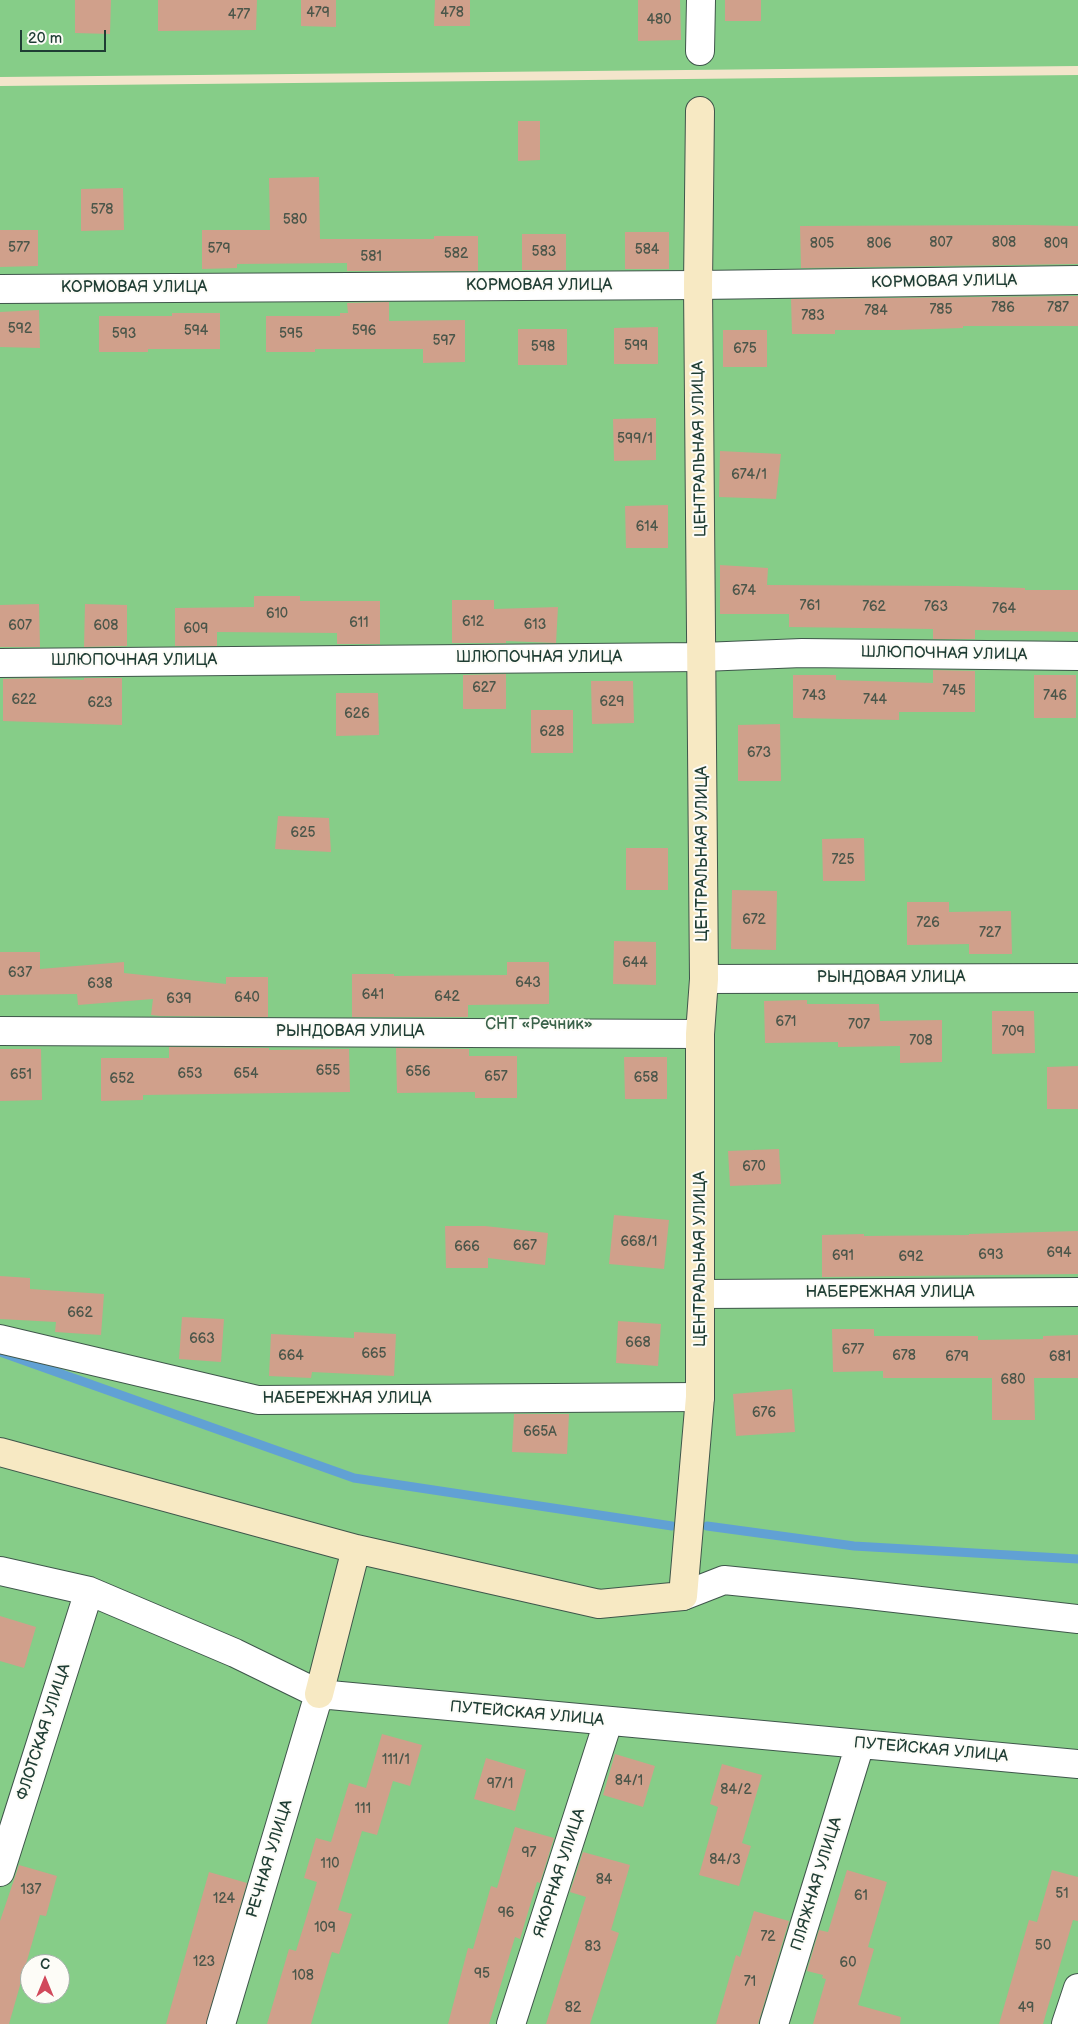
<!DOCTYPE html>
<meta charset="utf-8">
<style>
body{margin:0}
#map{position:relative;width:1078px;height:2024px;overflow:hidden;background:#f3e5cb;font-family:"Balsamiq Sans",sans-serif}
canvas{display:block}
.north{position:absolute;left:20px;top:1954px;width:50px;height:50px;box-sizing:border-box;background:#fdfcf7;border:1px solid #a4b0a9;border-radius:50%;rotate:0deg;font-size:14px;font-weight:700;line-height:20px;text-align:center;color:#1f3d34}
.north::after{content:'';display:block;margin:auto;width:18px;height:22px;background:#d1495b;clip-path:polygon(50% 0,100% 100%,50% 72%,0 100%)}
.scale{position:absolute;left:20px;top:30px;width:86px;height:22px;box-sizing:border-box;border:2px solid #1f3d34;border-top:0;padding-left:6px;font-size:15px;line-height:18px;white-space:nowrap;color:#1f3d34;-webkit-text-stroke:4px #fdfcf7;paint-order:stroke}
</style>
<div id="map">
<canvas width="1078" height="2024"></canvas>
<div class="north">С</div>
<div class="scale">20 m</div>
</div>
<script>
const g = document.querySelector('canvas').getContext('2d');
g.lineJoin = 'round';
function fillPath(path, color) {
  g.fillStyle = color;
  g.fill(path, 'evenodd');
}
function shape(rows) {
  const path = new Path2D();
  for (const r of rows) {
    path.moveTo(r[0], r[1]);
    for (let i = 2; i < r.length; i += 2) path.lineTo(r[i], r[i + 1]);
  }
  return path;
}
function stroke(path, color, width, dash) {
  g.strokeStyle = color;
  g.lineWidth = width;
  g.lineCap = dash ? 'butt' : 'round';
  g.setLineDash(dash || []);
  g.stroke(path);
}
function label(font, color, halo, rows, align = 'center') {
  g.font = font + ' "Balsamiq Sans",sans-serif';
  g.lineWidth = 4;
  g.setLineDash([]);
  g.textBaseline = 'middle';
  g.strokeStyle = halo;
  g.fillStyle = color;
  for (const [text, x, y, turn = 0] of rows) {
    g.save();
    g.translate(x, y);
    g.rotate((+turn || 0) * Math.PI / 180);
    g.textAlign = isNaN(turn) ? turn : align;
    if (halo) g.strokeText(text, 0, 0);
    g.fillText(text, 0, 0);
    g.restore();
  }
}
const green = shape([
 [0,0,1078,0,1078,66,0,77],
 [1078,75,1078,2024,0,2024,0,86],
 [30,1964,60,1964,60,1994,30,1994]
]);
const stream = shape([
 [0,1352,354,1478,672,1526],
 [707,1526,854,1546,1078,1559]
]);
const building = shape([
 [75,0,111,0,110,34,75,33],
 [158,0,257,0,256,30,158,31],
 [301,0,336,0,336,27,301,26],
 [435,0,470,0,470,26,434,26],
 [638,0,680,0,681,40,638,41],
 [725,0,761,0,761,21,725,21],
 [518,121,540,121,540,160,518,161],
 [319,177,320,239,434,239,434,236,478,236,478,271,347,271,347,263,237,264,237,268,202,269,202,230,270,230,269,178],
 [123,188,124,230,81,231,81,189],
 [1026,225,1078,226,1078,264,801,268,800,226],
 [0,230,38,230,38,266,0,267],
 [625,232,669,232,669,269,625,269],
 [522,234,566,234,566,270,522,270],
 [1078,296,1078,326,963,326,963,328,898,330,835,330,835,334,792,334,791,299],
 [389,302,389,321,465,320,465,362,423,363,423,349,315,349,315,352,266,352,266,316,340,316,340,313,348,313,347,303],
 [39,310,40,348,0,347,0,312],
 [172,313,220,313,220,349,148,349,148,352,99,352,99,316,172,316],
 [658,327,658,364,614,364,614,328],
 [518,329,567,329,567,365,518,365],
 [723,330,767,330,767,367,723,367],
 [656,418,656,460,614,461,613,419],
 [720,451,781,454,776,499,719,497],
 [668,505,668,548,626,548,625,506],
 [720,565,768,568,767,585,957,586,1025,588,1025,590,1078,590,1078,632,975,630,975,639,933,639,933,629,789,627,789,614,720,614],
 [254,596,300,596,300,601,380,601,380,644,337,644,337,633,217,632,217,646,175,646,175,608,254,607],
 [452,600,494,600,494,609,558,607,556,643,506,641,506,643,452,643],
 [39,604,40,647,0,647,0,605],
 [85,604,127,605,127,646,84,647],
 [933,670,975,671,975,712,899,712,899,720,793,718,793,675,836,675,836,680,933,683],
 [506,674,506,709,463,709,463,675],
 [1034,675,1076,675,1076,718,1034,718],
 [40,678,84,680,84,678,122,678,122,725,3,721,3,679],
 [591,681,633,681,634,723,592,724],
 [336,693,378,693,379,735,336,736],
 [531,710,573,710,573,753,531,753],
 [780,724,781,781,738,781,738,725],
 [278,816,329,818,331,852,275,849],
 [864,838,865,881,823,881,822,839],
 [626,848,668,848,668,890,626,890],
 [732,890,777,891,776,950,731,949],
 [907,902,949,902,949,912,1011,911,1012,954,969,954,969,944,907,945],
 [614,941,656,942,656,985,613,984],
 [0,952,40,952,40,969,124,962,124,973,226,984,226,977,268,977,268,1017,160,1016,151,1015,153,999,78,1005,77,994,0,995],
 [507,962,549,962,549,1004,468,1005,468,1017,352,1017,352,974,394,974,394,976,507,975],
 [807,1000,807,1004,879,1004,880,1021,942,1020,942,1062,900,1063,900,1046,838,1047,838,1042,765,1043,764,1001],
 [992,1011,1034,1011,1035,1053,992,1054],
 [169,1047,269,1048,269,1050,349,1049,350,1092,143,1095,143,1100,101,1101,101,1058,169,1058],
 [396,1048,469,1049,469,1056,517,1056,517,1098,475,1098,475,1092,397,1093],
 [0,1049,41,1049,42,1100,0,1101],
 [624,1057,667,1057,667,1099,625,1099],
 [1078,1066,1078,1109,1047,1109,1047,1067],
 [779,1149,781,1184,730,1186,728,1151],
 [614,1215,669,1220,664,1269,609,1264],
 [445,1226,485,1226,548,1233,545,1265,488,1258,488,1268,446,1268],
 [1078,1231,1078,1274,822,1277,822,1235,864,1234,864,1236,969,1235,969,1234],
 [0,1276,30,1278,30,1289,104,1294,101,1335,55,1332,56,1322,0,1319],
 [182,1317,224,1319,221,1362,179,1359],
 [618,1321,661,1324,658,1366,616,1363],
 [832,1329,874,1329,874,1336,978,1336,978,1340,1043,1339,1043,1336,1078,1335,1078,1378,1034,1378,1035,1420,992,1420,992,1378,883,1378,883,1371,833,1372],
 [354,1332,396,1334,394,1376,312,1372,311,1378,269,1376,271,1334,354,1338],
 [792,1389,795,1432,736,1436,733,1394],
 [514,1414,569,1414,567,1454,512,1452],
 [0,1616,36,1627,24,1668,0,1661],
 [382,1734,422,1745,410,1786,393,1781,377,1835,362,1831,338,1910,352,1914,339,1954,332,1952,311,2024,267,2024,289,1949,296,1951,317,1882,304,1878,316,1838,331,1842,349,1783,366,1788],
 [615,1754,655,1766,643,1807,603,1795],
 [486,1758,526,1770,515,1811,474,1799],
 [722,1764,762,1775,742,1843,751,1846,739,1886,699,1875,718,1807,710,1804],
 [515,1827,554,1838,540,1883,537,1882,520,1939,515,1937,489,2024,448,2024,468,1948,473,1949,491,1886,497,1888],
 [583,1852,630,1865,611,1930,619,1933,590,2024,546,2024,586,1897,570,1892],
 [19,1865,57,1876,46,1916,40,1915,9,2024,0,2024,0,1921],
 [847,1870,887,1882,868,1947,874,1949,858,2005,901,2017,900,2024,813,2024,826,1979,822,1978,823,1975,807,1971,819,1930,828,1932],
 [1052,1870,1078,1877,1078,1921,1073,1920,1043,2024,999,2024,1029,1920,1037,1922],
 [209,1872,247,1883,206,2024,166,2024],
 [754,1911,789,1921,758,2024,716,2024,736,1955,740,1957]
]);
const street = shape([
 [700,51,701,0],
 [0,289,698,285,1078,280],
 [0,663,702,657,802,653,1078,656],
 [704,979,1078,978],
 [0,1031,700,1034],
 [701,1294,1078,1292],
 [0,1339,258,1400,700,1397],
 [0,1571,89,1591,235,1653,319,1694,1078,1764],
 [683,1596,724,1580,851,1593,1078,1619],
 [0,1872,89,1591],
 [221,2024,319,1694],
 [511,2024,608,1722],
 [774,2024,860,1744],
 [1066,2024,1078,1988]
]);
const secondary = shape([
 [0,1452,356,1549,319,1694],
 [356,1549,599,1604,683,1596,700,1397,700,1034,704,979,698,285,700,111]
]);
const numberNames = [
 ["479",318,13],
 ["478",452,13],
 ["477",239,15],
 ["480",659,20],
 ["578",102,210],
 ["580",295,220],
 ["807",941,243],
 ["808",1004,243],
 ["805",822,244],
 ["806",879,244],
 ["809",1056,244],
 ["577",19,248],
 ["579",219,249],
 ["584",647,250],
 ["583",544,252],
 ["582",456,254],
 ["581",371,257],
 ["786",1003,308],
 ["787",1058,308],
 ["785",941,310],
 ["784",876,311],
 ["783",813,316],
 ["592",20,329],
 ["594",196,331],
 ["596",364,331],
 ["593",124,334],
 ["595",291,334],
 ["597",444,341],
 ["599",636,346],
 ["598",543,347],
 ["675",745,349],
 ["599/1",635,439],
 ["674/1",749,475],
 ["614",647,527],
 ["674",744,591],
 ["761",810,606],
 ["762",874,607],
 ["763",936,607],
 ["764",1004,609],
 ["610",277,614],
 ["612",473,622],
 ["611",359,623],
 ["613",535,625],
 ["607",20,626],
 ["608",106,626],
 ["609",196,629],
 ["627",484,688],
 ["745",954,691],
 ["743",814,696],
 ["746",1055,696],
 ["622",24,700],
 ["744",875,700],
 ["629",612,702],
 ["623",100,703],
 ["626",357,714],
 ["628",552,732],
 ["673",759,753],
 ["625",303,833],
 ["725",843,860],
 ["672",754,920],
 ["726",928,923],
 ["727",990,933],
 ["644",635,963],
 ["637",20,973],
 ["643",528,983],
 ["638",100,984],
 ["641",373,995],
 ["642",447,997],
 ["640",247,998],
 ["639",179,999],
 ["671",786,1022],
 ["707",859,1025],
 ["709",1013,1032],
 ["708",921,1041],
 ["655",328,1071],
 ["656",418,1072],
 ["653",190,1074],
 ["654",246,1074],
 ["651",21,1075],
 ["657",496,1077],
 ["658",646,1078],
 ["652",122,1079],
 ["670",754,1167],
 ["668/1",639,1242],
 ["667",525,1246],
 ["666",467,1247],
 ["694",1059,1253],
 ["693",991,1255],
 ["691",843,1256],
 ["692",911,1257],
 ["662",80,1313],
 ["663",202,1339],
 ["668",638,1343],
 ["677",853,1350],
 ["665",374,1354],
 ["664",291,1356],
 ["678",904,1356],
 ["679",957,1357],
 ["681",1060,1357],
 ["680",1013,1380],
 ["676",764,1413],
 ["665А",540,1432],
 ["111/1",396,1760],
 ["84/1",629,1781],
 ["97/1",500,1784],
 ["84/2",736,1790],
 ["111",363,1809],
 ["97",529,1853],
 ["84/3",725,1860],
 ["110",330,1864],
 ["84",604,1880],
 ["137",31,1890],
 ["51",1062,1894],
 ["61",861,1896],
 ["124",224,1899],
 ["96",506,1913],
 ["109",325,1928],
 ["72",768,1937],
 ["50",1043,1946],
 ["83",593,1947],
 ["123",204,1962],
 ["60",848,1963],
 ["95",482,1974],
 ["108",303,1976],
 ["71",750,1982],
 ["82",573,2008],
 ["49",1026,2008]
];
const streetNames = [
 ["КОРМОВАЯ УЛИЦА",944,282,-1],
 ["КОРМОВАЯ УЛИЦА",539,286],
 ["КОРМОВАЯ УЛИЦА",134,288],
 ["ЦЕНТРАЛЬНАЯ УЛИЦА",700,449,-91],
 ["ШЛЮПОЧНАЯ УЛИЦА",944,654,1],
 ["ШЛЮПОЧНАЯ УЛИЦА",539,658],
 ["ШЛЮПОЧНАЯ УЛИЦА",134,661],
 ["ЦЕНТРАЛЬНАЯ УЛИЦА",703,854,-90],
 ["РЫНДОВАЯ УЛИЦА",891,978],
 ["РЫНДОВАЯ УЛИЦА",350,1032],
 ["ЦЕНТРАЛЬНАЯ УЛИЦА",701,1259,-90],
 ["НАБЕРЕЖНАЯ УЛИЦА",890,1293],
 ["НАБЕРЕЖНАЯ УЛИЦА",347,1399],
 ["ПУТЕЙСКАЯ УЛИЦА",527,1714,5],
 ["ФЛОТСКАЯ УЛИЦА",44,1732,-72],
 ["ПУТЕЙСКАЯ УЛИЦА",931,1750,5],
 ["РЕЧНАЯ УЛИЦА",270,1859,-73],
 ["ЯКОРНАЯ УЛИЦА",560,1873,-72],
 ["ПЛЯЖНАЯ УЛИЦА",817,1884,-73]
];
const parkNames = [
 ["СНТ «Речник»",539,1025]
];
fillPath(green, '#86cd88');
stroke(stream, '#61a1d4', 9);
fillPath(building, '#d0a08b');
stroke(street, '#3f564b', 30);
stroke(secondary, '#3f564b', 30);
stroke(street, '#fff', 28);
stroke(secondary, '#f7e9c3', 28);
label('14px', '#4b564a', null, numberNames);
label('16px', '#1f3d34', '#fdfcf7', streetNames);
label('16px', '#396149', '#fdfcf7', parkNames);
</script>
